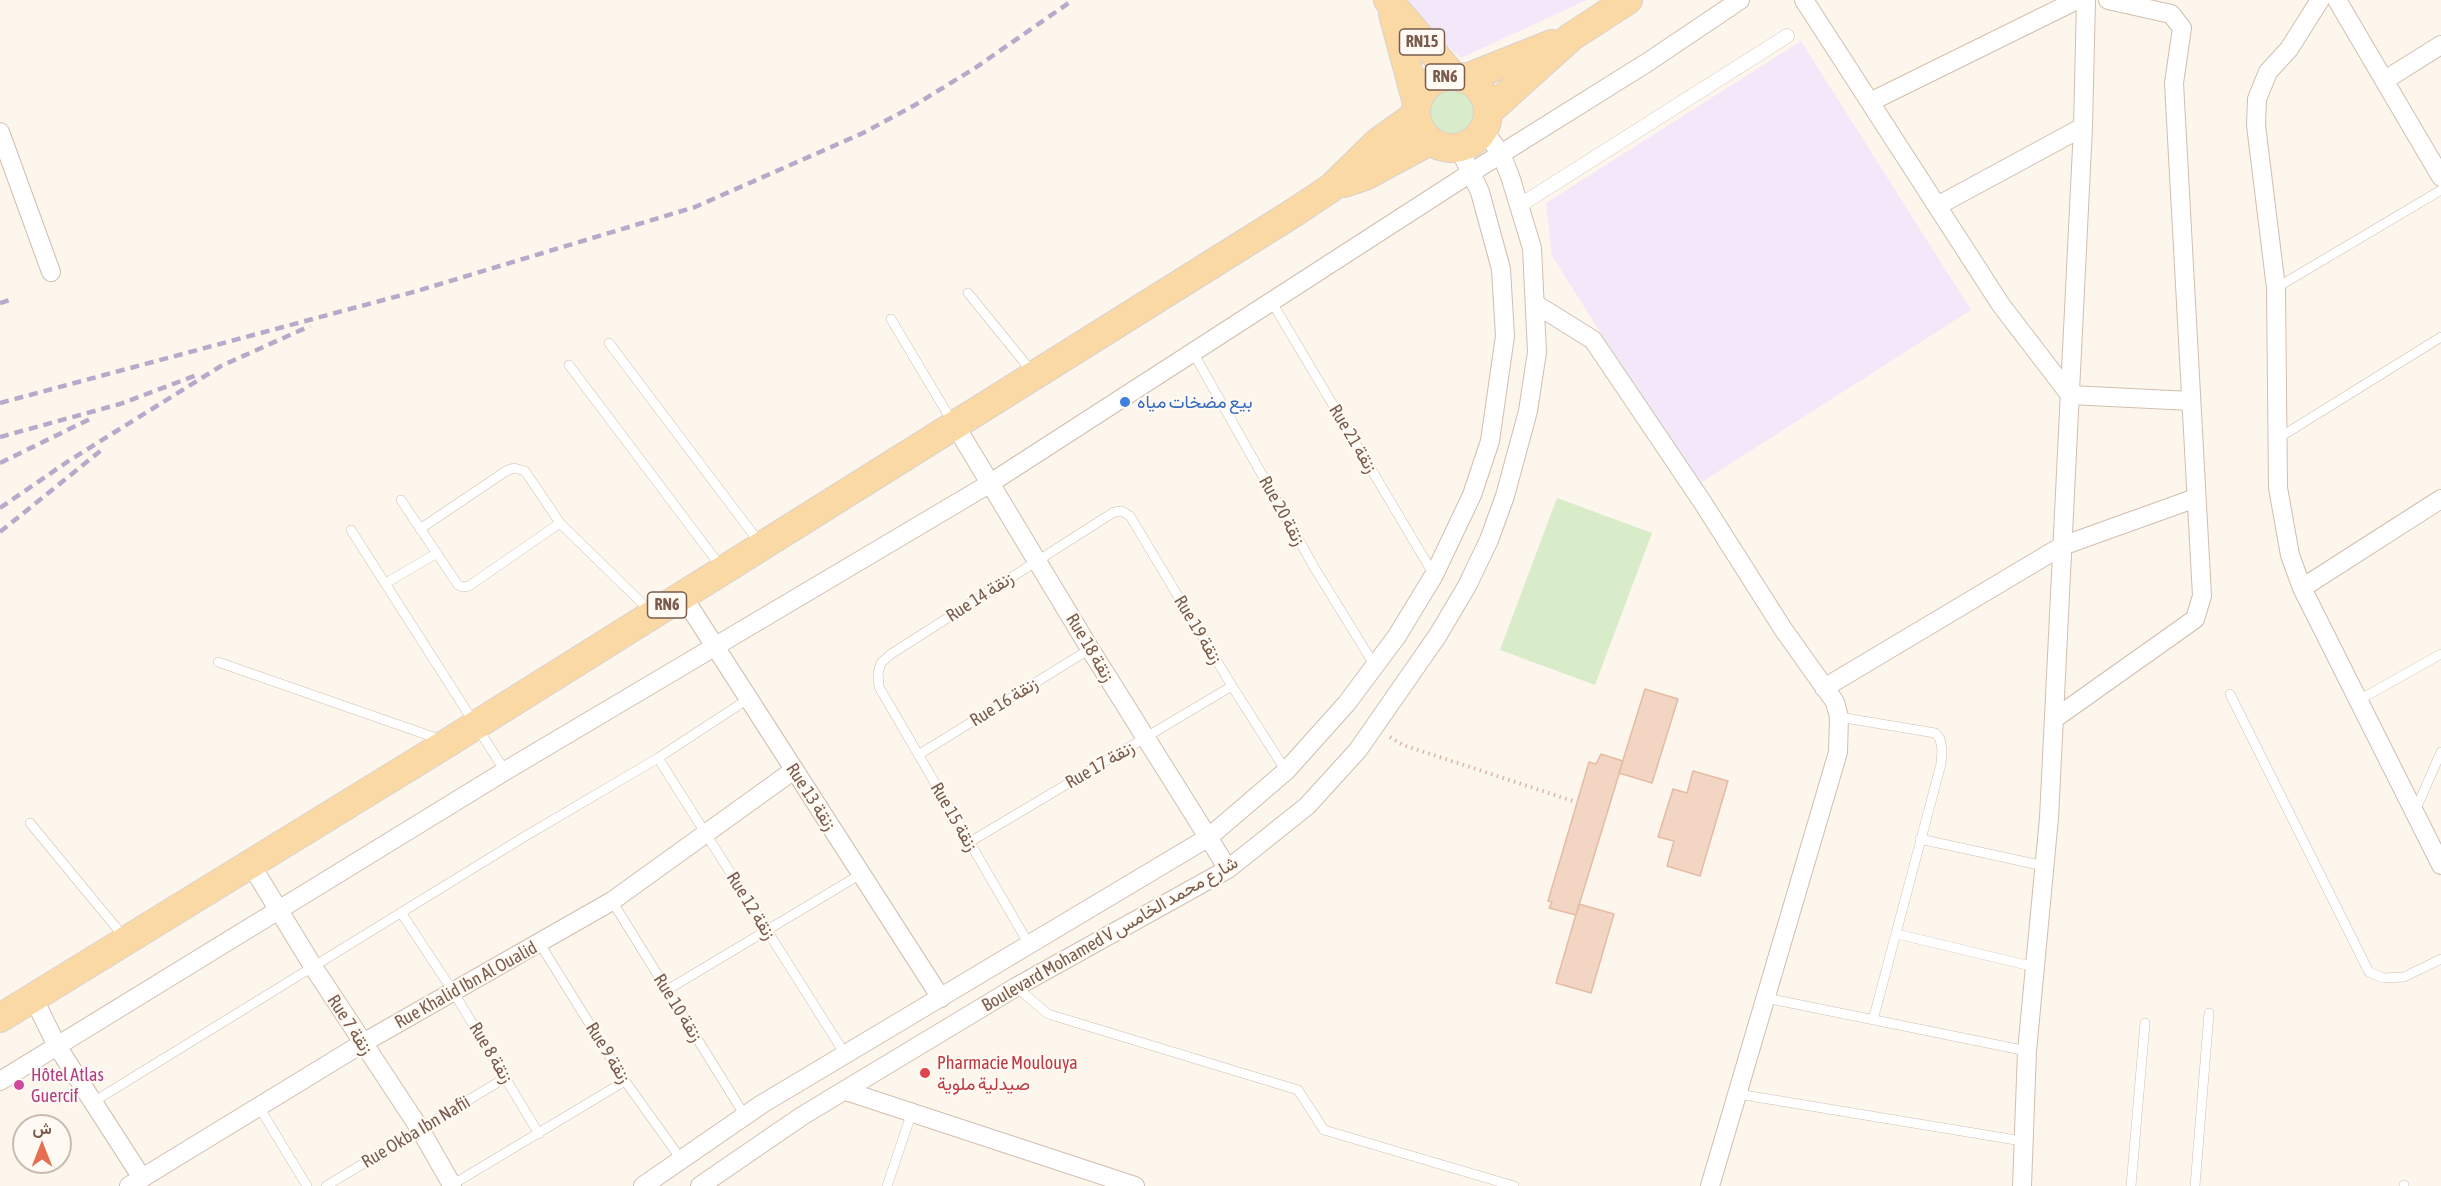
<!DOCTYPE html>
<meta charset="utf-8">
<style>
body{margin:0}
#map{position:relative;width:2441px;height:1186px;overflow:hidden;background:#fdf6ec;font-family:"Asap Condensed",Vazirmatn,sans-serif}
canvas{display:block}
.north{position:absolute;left:12px;top:1114px;width:60px;height:60px;box-sizing:border-box;background:#fffaf3;border:2px solid #cabbb1;border-radius:50%;rotate:0deg;font-size:16px;font-weight:700;line-height:24px;text-align:center;color:#7a5c4d}
.north::after{content:'';display:block;margin:auto;width:21px;height:27px;background:#e76f51;clip-path:polygon(50% 0,100% 100%,50% 72%,0 100%)}
</style>
<div id="map">
<canvas width="2441" height="1186"></canvas>
<div class="north">ش</div>
</div>
<script>
const g = document.querySelector('canvas').getContext('2d');
g.lineJoin = 'round';
function fillPath(path, color) {
  g.fillStyle = color;
  g.fill(path, 'evenodd');
}
function shape(rows) {
  const path = new Path2D();
  for (const r of rows) {
    if (r.length === 3) {
      path.moveTo(r[0] + r[2], r[1]);
      path.arc(r[0], r[1], r[2], 0, 2 * Math.PI);
      continue;
    }
    path.moveTo(r[0], r[1]);
    for (let i = 2; i < r.length; i += 2) path.lineTo(r[i], r[i + 1]);
  }
  return path;
}
function stroke(path, color, width, dash) {
  g.strokeStyle = color;
  g.lineWidth = width;
  g.lineCap = dash ? 'butt' : 'round';
  g.setLineDash(dash || []);
  g.stroke(path);
}
function label(font, color, halo, rows, align = 'center') {
  g.font = font + ' "Asap Condensed",Vazirmatn,sans-serif';
  g.lineWidth = 4.5;
  g.setLineDash([]);
  g.textBaseline = 'middle';
  g.strokeStyle = halo;
  g.fillStyle = color;
  for (const [text, x, y, turn = 0] of rows) {
    g.save();
    g.translate(x, y);
    g.rotate((+turn || 0) * Math.PI / 180);
    g.textAlign = isNaN(turn) ? turn : align;
    if (halo) g.strokeText(text, 0, 0);
    g.fillText(text, 0, 0);
    g.restore();
  }
}
const education = shape([
 [1406,0,1587,0,1461,58,1414,17],
 [1801,41,1971,310,1697,485,1552,256,1546,203]
]);
const green = shape([
 [1453,112,27],
 [1557,498,1652,533,1595,685,1500,650]
]);
const building = shape([
 [1645,689,1678,699,1652,783,1619,773,1645,689],
 [1601,754,1623,761,1576,915,1549,908,1552,902,1548,901,1589,762,1596,764,1601,754],
 [1693,771,1728,781,1700,876,1667,866,1674,841,1658,837,1673,789,1687,793,1693,771],
 [1579,904,1614,914,1591,993,1556,983,1579,904]
]);
const path = shape([
 [1390,737,1403,745,1573,801]
]);
const service = shape([
 [2276,288,2441,190],
 [968,293,1033,373],
 [1273,304,1434,575],
 [891,319,953,423],
 [609,343,759,542],
 [1194,354,1314,567,1375,666],
 [569,365,721,567],
 [2277,439,2441,337],
 [401,500,458,585,463,587,469,586,560,523],
 [420,529,506,471,514,468,525,471,560,523,651,612],
 [351,530,505,771],
 [386,583,437,553],
 [218,662,442,740],
 [2230,694,2369,972,2383,978,2404,977,2441,959],
 [2359,700,2441,654],
 [1839,717,1935,733,1940,739,1942,750,1941,764,1873,1020],
 [918,755,1090,649],
 [658,758,845,1054],
 [2415,811,2441,752],
 [30,823,124,937],
 [1920,839,2044,866],
 [968,843,1232,686],
 [612,901,745,1116],
 [402,914,454,993,539,1134],
 [1897,934,2035,967],
 [540,944,625,1081,681,1159],
 [1030,946,879,687,878,673,881,663,891,654,1114,512,1122,511,1130,516,1232,686,1286,771],
 [1016,987,1048,1014,1298,1090,1324,1130,1514,1186],
 [667,990,861,874],
 [1766,998,2027,1051],
 [1738,1094,2022,1141],
 [93,1102,524,837,658,758,748,699],
 [259,1107,307,1186],
 [2404,1185,2404,1186],
 [326,1186,505,1078],
 [450,1186,625,1081],
 [887,1186,911,1115],
 [2131,1186,2145,1023],
 [2195,1186,2209,1013]
]);
const pedestrian = shape([
 [1525,202,1787,36]
]);
const minor = shape([
 [1804,0,2001,305,2070,395,2191,401],
 [2320,0,2289,49,2268,72,2257,99,2256,125,2276,288,2278,488,2290,555,2302,588,2441,865],
 [2337,0,2441,177],
 [2385,80,2441,45],
 [1870,102,2077,0],
 [0,132,51,272],
 [1937,206,2083,127],
 [1537,305,1593,340,1703,503,1783,629,1835,702,1839,717,1838,752,1831,776,1710,1186],
 [955,425,1090,649,1228,869],
 [2302,588,2441,499],
 [682,595,941,998],
 [1824,688,2062,546,2196,498],
 [2054,719,2195,619,2202,596,2174,83,2182,28,2171,14,2108,0],
 [250,863,314,968,420,1129,452,1185],
 [33,997,57,1046,142,1178],
 [0,1081,505,771,989,484,1472,172,1648,62,1740,0],
 [846,1091,1135,1186],
 [129,1186,363,1043,612,901,794,770],
 [643,1186,762,1104,1209,837,1286,771,1347,703,1397,636,1434,575,1472,495,1490,441,1505,336,1501,269,1480,192,1459,148],
 [700,1186,802,1116,1016,987,1228,869,1307,806,1358,750,1438,635,1467,586,1489,540,1505,496,1528,411,1537,352,1532,248,1510,176,1501,154,1484,131],
 [2022,1186,2027,1051,2049,818,2083,127,2086,0]
]);
const primary = shape([
 [1388,0,1453,76],
 [1393,14,1417,103],
 [1452,112,36],
 [1464,79,1552,44],
 [1489,111,1571,37,1628,0],
 [1344,183,1365,176,1430,141],
 [0,1018,449,742,1295,212,1331,188,1378,142,1416,115]
]);
const rail = shape([
 [0,303,13,299],
 [0,403,417,291,695,207,863,133,915,105,975,68,1073,0],
 [0,437,120,404,197,375],
 [0,463,92,418],
 [0,508,70,460,221,366,310,326],
 [0,532,104,448]
]);
const markers = [
 [1125,402,6,"#3f7fe0"],
 [925,1073,6,"#e0444e"],
 [19,1085,6,"#d1479c"]
];
const shields = [
 [1422,42,45],
 [1445,77,39],
 [667,605,39]
];
const shieldNames = [
 ["RN15",1422,42],
 ["RN6",1445,77],
 ["RN6",667,605]
];
const shopNames = [
 ["بيع مضخات مياه",1137,402]
];
const streetNames = [
 ["Rue 21 زنقة",1353,439,59],
 ["Rue 20 زنقة",1282,511,61],
 ["Rue 14 زنقة",980,597,-33],
 ["Rue 19 زنقة",1198,630,59],
 ["Rue 18 زنقة",1090,648,59],
 ["Rue 16 زنقة",1004,702,-32],
 ["Rue 17 زنقة",1100,765,-30],
 ["Rue 13 زنقة",811,797,57],
 ["Rue 15 زنقة",954,817,60],
 ["Rue 12 زنقة",751,906,58],
 ["Boulevard Mohamed V شارع محمد الخامس",1110,934,-30],
 ["Rue Khalid Ibn Al Oualid",466,985,-29],
 ["Rue 10 زنقة",678,1008,58],
 ["Rue 7 زنقة",350,1025,57],
 ["Rue 8 زنقة",491,1053,59],
 ["Rue 9 زنقة",608,1053,58],
 ["Rue Okba Ibn Nafii",416,1132,-31]
];
const healthNames = [
 ["Pharmacie Moulouya",937,1063],
 ["صيدلية ملوية",937,1084]
];
const hotelNames = [
 ["Hôtel Atlas",31,1075],
 ["Guercif",31,1096]
];
fillPath(education, '#f3e8fa');
fillPath(green, '#d8ecc9');
fillPath(building, '#f3d5c3');
stroke(building, '#e6bba3', 1.5);
stroke(service, '#d1beb0', 10);
stroke(pedestrian, '#d1beb0', 15);
stroke(minor, '#d1beb0', 20);
stroke(primary, '#dad1cd', 30);
stroke(path, '#d9b8a5', 4, [1.5, 4.5]);
stroke(service, '#fff', 9);
stroke(pedestrian, '#fff', 14);
stroke(minor, '#fff', 18);
stroke(primary, '#fbd9a5', 28);
stroke(rail, '#b9a8c9', 4.5, [9, 6]);
for (const [x, y, r, color] of markers) {
  const dot = new Path2D();
  dot.arc(x, y, r, 0, 2 * Math.PI);
  g.fillStyle = color;
  g.fill(dot);
  stroke(dot, '#fffaf3', 2);
}
for (const [x, y, w] of shields) {
  const box = new Path2D();
  box.roundRect(x - w / 2, y - 13, w, 26, 4.5);
  g.fillStyle = '#fffaf3';
  g.fill(box);
  stroke(box, '#7a5c4d', 1.5);
}
label('bold 16px', '#7a5c4d', null, shieldNames);
label('18px', '#366cbe', '#fffaf3', shopNames, 'left');
label('18px', '#7a5c4d', '#fffaf3', streetNames);
label('18px', '#be3a42', '#fffaf3', healthNames, 'left');
label('18px', '#b23c85', '#fffaf3', hotelNames, 'left');
</script>
